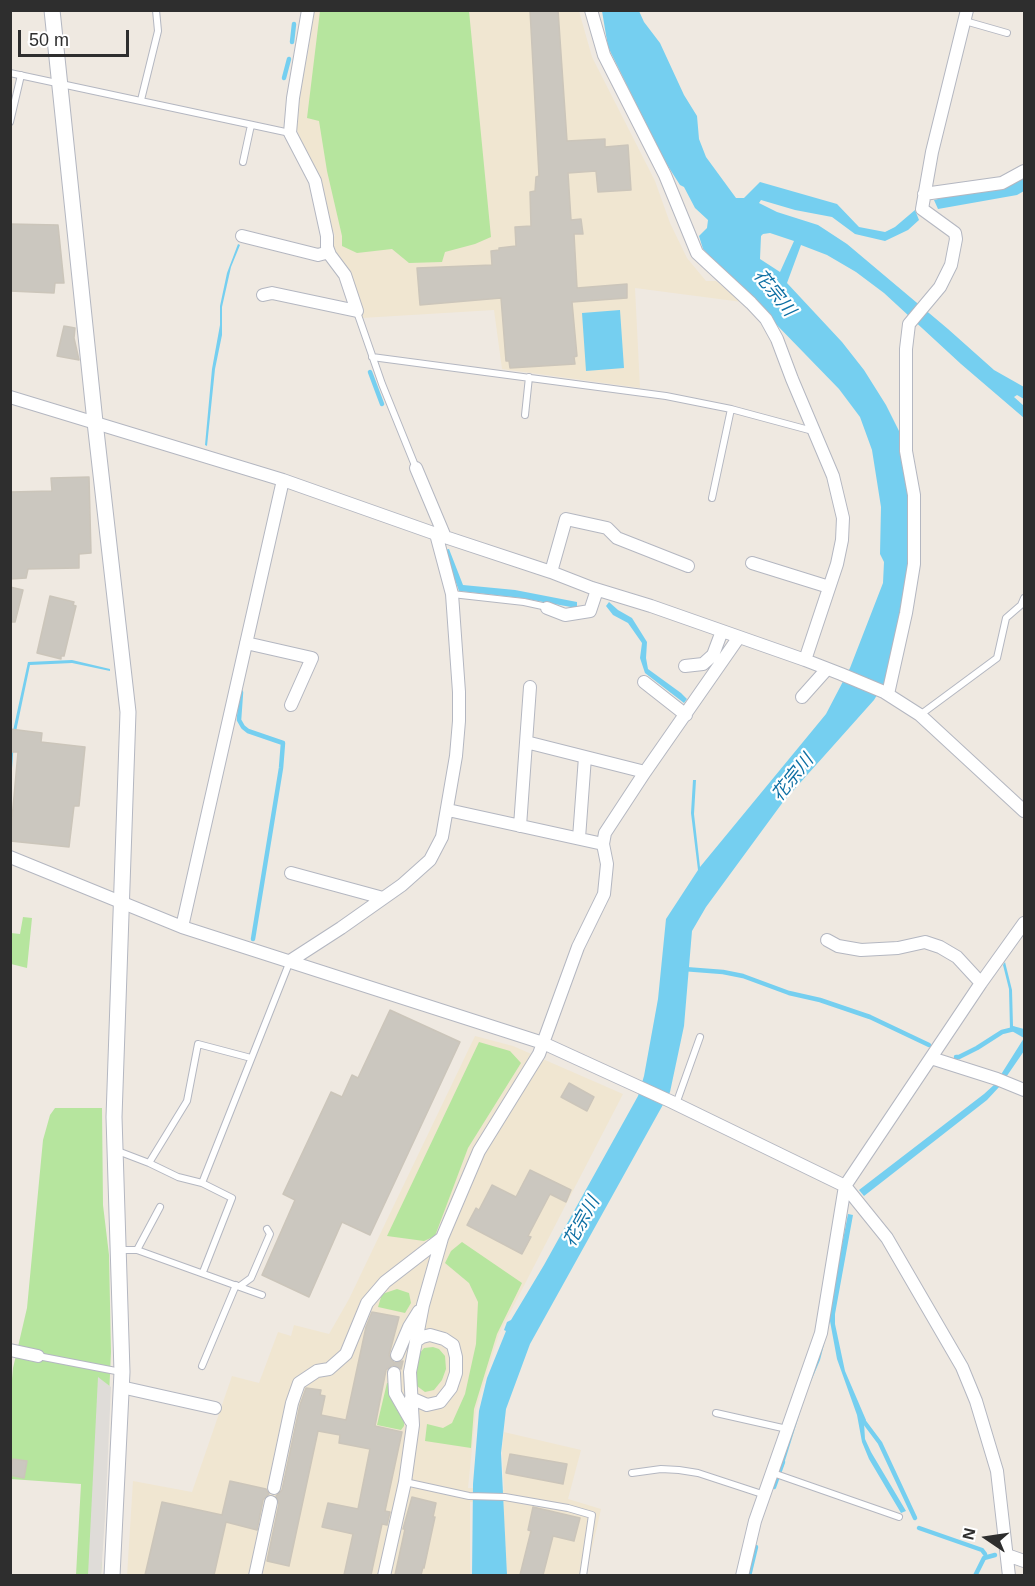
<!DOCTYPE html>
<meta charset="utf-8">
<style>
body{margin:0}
#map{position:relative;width:1035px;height:1586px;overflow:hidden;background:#efe9e1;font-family:Arial,sans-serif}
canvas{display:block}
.frame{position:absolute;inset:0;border:12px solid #2e2e2e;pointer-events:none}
.north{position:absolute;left:957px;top:1508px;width:60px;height:60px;-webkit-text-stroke:4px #fff;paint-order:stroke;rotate:283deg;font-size:16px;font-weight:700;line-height:24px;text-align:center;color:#2e2e2e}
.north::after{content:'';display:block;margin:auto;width:21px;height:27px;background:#2e2e2e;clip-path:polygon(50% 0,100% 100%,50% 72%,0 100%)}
.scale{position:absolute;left:18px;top:30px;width:111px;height:27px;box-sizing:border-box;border:3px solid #2e2e2e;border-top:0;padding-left:8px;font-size:18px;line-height:21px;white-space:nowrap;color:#2e2e2e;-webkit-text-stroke:4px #fff;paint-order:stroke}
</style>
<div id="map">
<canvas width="1035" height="1586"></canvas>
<div class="frame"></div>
<div class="north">N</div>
<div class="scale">50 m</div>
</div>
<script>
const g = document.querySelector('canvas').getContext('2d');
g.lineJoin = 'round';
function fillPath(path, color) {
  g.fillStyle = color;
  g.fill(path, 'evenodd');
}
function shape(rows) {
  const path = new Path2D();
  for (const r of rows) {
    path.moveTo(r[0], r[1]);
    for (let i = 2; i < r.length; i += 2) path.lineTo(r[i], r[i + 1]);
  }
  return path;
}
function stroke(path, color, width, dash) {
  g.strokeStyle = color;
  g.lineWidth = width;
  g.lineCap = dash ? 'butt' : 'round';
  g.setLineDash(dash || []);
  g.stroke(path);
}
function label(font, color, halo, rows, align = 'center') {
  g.font = font + ' Arial,"Noto Sans JP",sans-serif';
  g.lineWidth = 4.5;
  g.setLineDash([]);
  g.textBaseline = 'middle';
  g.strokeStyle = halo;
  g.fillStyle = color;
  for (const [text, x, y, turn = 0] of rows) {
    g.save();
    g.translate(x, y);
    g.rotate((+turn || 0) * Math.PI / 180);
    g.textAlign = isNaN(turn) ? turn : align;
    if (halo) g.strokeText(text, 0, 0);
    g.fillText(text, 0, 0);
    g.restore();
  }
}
const education = shape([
 [313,11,579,11,592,57,655,181,670,223,687,258,706,281,716,281,742,302,635,288,640,388,502,369,494,310,362,318,348,272,332,248,332,238,335,236,296,127,298,121,300,88,308,53],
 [475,1036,513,1046,623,1094,499,1334,476,1409,468,1488,504,1490,502,1450,504,1432,581,1450,568,1499,601,1509,586,1575,507,1575,503,1501,470,1502,470,1575,127,1576,133,1481,192,1492,232,1376,259,1383,278,1332,291,1336,294,1325,329,1334,349,1299]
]);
const green = shape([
 [320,11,469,11,491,237,475,244,445,252,442,262,409,263,392,249,357,253,342,246,342,236,327,171,319,121,307,118],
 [23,917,32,918,27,968,11,964,11,933,20,934],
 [479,1042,510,1051,521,1063,468,1148,435,1236,424,1241,387,1236],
 [55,1108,102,1108,103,1205,109,1255,111,1352,101,1575,76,1575,81,1484,11,1479,11,1390,13,1368,27,1308,43,1140,50,1115],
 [462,1242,522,1283,497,1334,474,1409,471,1448,425,1441,427,1424,443,1428,452,1423,465,1394,476,1344,478,1302,469,1283,445,1263,451,1251],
 [397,1289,409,1293,411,1303,405,1313,378,1307,382,1294],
 [433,1347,439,1349,445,1356,446,1369,442,1380,434,1390,425,1392,417,1386,415,1380,419,1354,424,1348],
 [387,1383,389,1383,394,1403,404,1417,404,1426,401,1430,377,1425]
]);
const plaza = shape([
 [98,1377,111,1387,105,1518,101,1575,88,1575]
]);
const water = shape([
 [602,11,639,11,644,22,660,43,684,95,697,116,699,139,706,157,736,198,744,198,760,182,837,204,859,227,885,232,895,227,915,210,919,220,908,230,885,241,855,234,832,217,795,210,761,200,759,203,777,212,818,225,847,244,948,329,994,370,1024,387,1024,399,1017,395,1014,397,1024,406,1024,418,961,364,884,293,856,272,827,255,801,245,787,283,842,342,864,370,886,405,899,431,910,501,911,554,907,582,886,680,874,700,783,802,706,907,692,931,684,1026,670,1092,530,1344,506,1409,501,1453,507,1575,472,1576,473,1484,479,1411,487,1378,506,1331,504,1330,507,1322,511,1320,544,1265,638,1096,644,1076,658,999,666,919,698,870,691,813,693,780,696,780,694,814,700,867,826,714,850,668,883,583,884,562,880,554,881,507,872,450,860,417,839,389,703,249,699,236,707,228,708,220,695,208,684,187,680,185,664,160,608,47],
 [770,233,794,241,780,272,760,259,761,236,763,234],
 [1024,177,1024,191,1017,195,938,209,934,200],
 [238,244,240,245,231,267,222,307,222,335,215,369,207,446,205,445,212,369,220,325,220,306,227,273],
 [620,310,624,368,586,371,582,313],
 [449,549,463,585,515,590,577,602,577,607,571,607,521,598,459,591,444,550],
 [609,602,618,610,632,618,647,642,646,658,648,669,681,693,687,699,684,703,645,673,640,658,642,643,628,623,613,615,606,606],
 [72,660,110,669,110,671,72,663,30,665,14,741,11,782,11,740,28,662],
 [1005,962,1012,990,1013,1026,1024,1029,1024,1051,1000,1086,987,1100,864,1196,859,1190,984,1094,995,1084,1024,1038,1010,1030,1009,989,1003,965],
 [848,1214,853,1215,835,1314,835,1324,845,1371,866,1420,864,1423,865,1439,871,1452,906,1511,901,1513,869,1459,862,1442,857,1415,837,1359,830,1321,820,1360,806,1393,783,1467,781,1466,793,1423,824,1337]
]);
const stream = shape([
 [292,42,294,24],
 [284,78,289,59],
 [370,372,382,404],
 [241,692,239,720,243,727,248,731,283,743,281,768,253,939],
 [684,969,723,972,743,976,789,993,820,1000,870,1017,929,1045],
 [956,1057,959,1057,977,1048,1002,1032,1014,1029],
 [862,1419,880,1443,915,1518],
 [774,1487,783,1462],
 [919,1528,982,1550,985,1554],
 [749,1576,756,1547],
 [975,1576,984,1558,995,1555]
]);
const building = shape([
 [530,10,558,10,567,141,605,139,605,147,628,145,631,190,598,192,596,171,568,173,571,220,581,219,583,234,574,234,577,288,627,284,627,298,572,302,577,356,574,357,575,364,510,368,509,361,506,361,501,298,420,305,417,268,492,265,491,251,499,250,499,248,516,246,515,227,531,226,530,192,535,191,536,177,539,176,530,10],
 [10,224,58,225,64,283,55,283,54,293,10,291,10,224],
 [64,326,75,328,74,338,79,360,57,356,64,326],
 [89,477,91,553,79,554,79,568,28,569,26,578,10,579,10,492,52,491,51,478,89,477],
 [10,587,23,590,15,622,10,622,10,587],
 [50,596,74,602,73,605,76,606,64,656,61,656,61,659,37,653,50,596],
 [10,729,42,733,41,742,85,747,79,806,74,806,69,847,10,841,18,752,10,752,10,729],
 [390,1010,460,1042,370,1235,342,1222,309,1297,262,1275,295,1200,283,1194,331,1092,342,1097,352,1075,358,1078,390,1010],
 [569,1083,594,1097,587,1111,561,1097,569,1083],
 [530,1170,571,1190,566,1202,550,1194,528,1236,531,1237,522,1254,467,1225,476,1208,479,1210,492,1185,516,1197,530,1170],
 [372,1312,399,1317,389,1355,394,1363,403,1361,401,1369,393,1365,386,1370,375,1426,402,1432,385,1511,390,1512,387,1525,382,1524,371,1575,344,1575,353,1534,322,1527,328,1503,358,1509,370,1449,339,1443,340,1435,318,1431,289,1566,267,1561,279,1504,276,1496,282,1490,300,1405,306,1388,321,1390,320,1395,325,1396,321,1415,346,1420,366,1327,372,1312],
 [510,1454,567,1464,563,1484,506,1473,510,1454],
 [13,1459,27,1461,24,1478,10,1475,13,1459],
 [230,1481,266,1489,269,1494,263,1500,257,1530,226,1522,214,1575,145,1575,162,1502,222,1515,230,1481],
 [412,1497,436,1503,433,1517,435,1517,424,1568,423,1567,421,1575,395,1575,405,1529,403,1529,412,1497],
 [533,1507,580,1518,574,1541,553,1536,543,1575,520,1575,531,1531,528,1530,533,1507]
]);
const service = shape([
 [965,21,1007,33],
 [10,73,290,133],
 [141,100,158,31,156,10],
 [10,122,21,75],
 [243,162,251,125],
 [357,312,382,384,416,468],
 [372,357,666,396,731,409,809,430],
 [525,415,529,377],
 [712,498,731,409],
 [452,594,524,602,547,607],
 [920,715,997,658,1006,618,1021,605,1024,598],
 [676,1104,700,1037],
 [115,1150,149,1163,187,1101,198,1044,251,1058],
 [149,1163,178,1177,202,1183],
 [119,1250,137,1250,262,1295],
 [137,1250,160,1207],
 [203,1272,232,1198,202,1183,290,961],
 [240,1286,251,1278,270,1234,267,1229],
 [38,1356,121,1372],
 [202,1366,236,1285],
 [716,1413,787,1429],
 [632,1473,661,1469,679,1470,698,1473,765,1495],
 [773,1473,899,1517],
 [405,1482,469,1496,505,1497,568,1508,592,1515,583,1576]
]);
const minor = shape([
 [591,10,604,55,665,175,697,253,751,303,766,319,777,339,792,379,833,476,843,518,842,540,837,564,805,660],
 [924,194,1002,183,1024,171],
 [242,236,318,255,329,252],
 [263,295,272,293,357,311,345,275,330,255,327,247,327,236,315,181,290,133,293,98,308,10],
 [10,397,283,480,436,534,551,572,592,588,651,606,805,660,841,674,884,692,920,715,1024,811],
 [416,468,445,537],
 [752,563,829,587],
 [551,572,566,519,607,528,617,538,688,566],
 [547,608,565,615,590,611,597,590],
 [246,643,312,658,291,705],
 [685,666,703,664,713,655,722,631],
 [644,682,686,715],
 [888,694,906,613,914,564,914,495,906,451,906,349,909,324,940,287,951,265,956,239,955,233,922,209,932,152,967,10],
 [802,697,827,669],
 [526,742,645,772],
 [448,810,603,844],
 [520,826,530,687],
 [579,838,585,757],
 [10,857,182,927,543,1043,672,1102,845,1186,887,1238,962,1367,976,1401,997,1471,1009,1576],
 [291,873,383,898],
 [182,927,283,480],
 [827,940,838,946,861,950,898,948,925,942,940,947,957,957,981,983],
 [290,961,341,928,402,885,430,860,442,837,456,756,459,721,459,692,452,594,436,534],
 [931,1058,997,1079,1024,1090],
 [10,1350,38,1356],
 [397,1355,409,1327,419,1311],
 [394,1373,395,1393,411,1421],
 [121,1387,215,1408],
 [411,1398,427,1405,440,1402,451,1388,456,1373,456,1357,453,1345,444,1339,430,1335,422,1337,416,1341],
 [274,1488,292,1403,299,1383,317,1371,329,1369,346,1354,367,1303,385,1282,442,1238],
 [1007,1555,1024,1561],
 [255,1576,271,1502],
 [384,1576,405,1482,413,1425,410,1372,423,1305,442,1238,479,1151,539,1054,578,947,604,894,607,864,603,844,605,833,645,772,739,637],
 [742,1576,755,1521,821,1333,845,1186,981,983,1024,923]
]);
const tertiary = shape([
 [52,10,95,422,128,712,114,1117,122,1372,112,1576]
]);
const waterNames = [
 ["花宗川",774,293,51],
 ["花宗川",793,778,-51],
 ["花宗川",582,1222,-61]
];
fillPath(education, '#f0e6d1');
fillPath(green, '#b6e59e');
fillPath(plaza, '#dfdcd8');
fillPath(water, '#75cff0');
stroke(stream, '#75cff0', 4.5);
fillPath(building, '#cbc7bf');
stroke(building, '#cbc5ba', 1.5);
stroke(service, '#b4b7c1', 8);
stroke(minor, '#b4b7c1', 14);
stroke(tertiary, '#b4b7c1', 17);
stroke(service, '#fff', 6);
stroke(minor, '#fff', 12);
stroke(tertiary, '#fff', 15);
label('italic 18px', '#0d6fa3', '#fff', waterNames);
</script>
